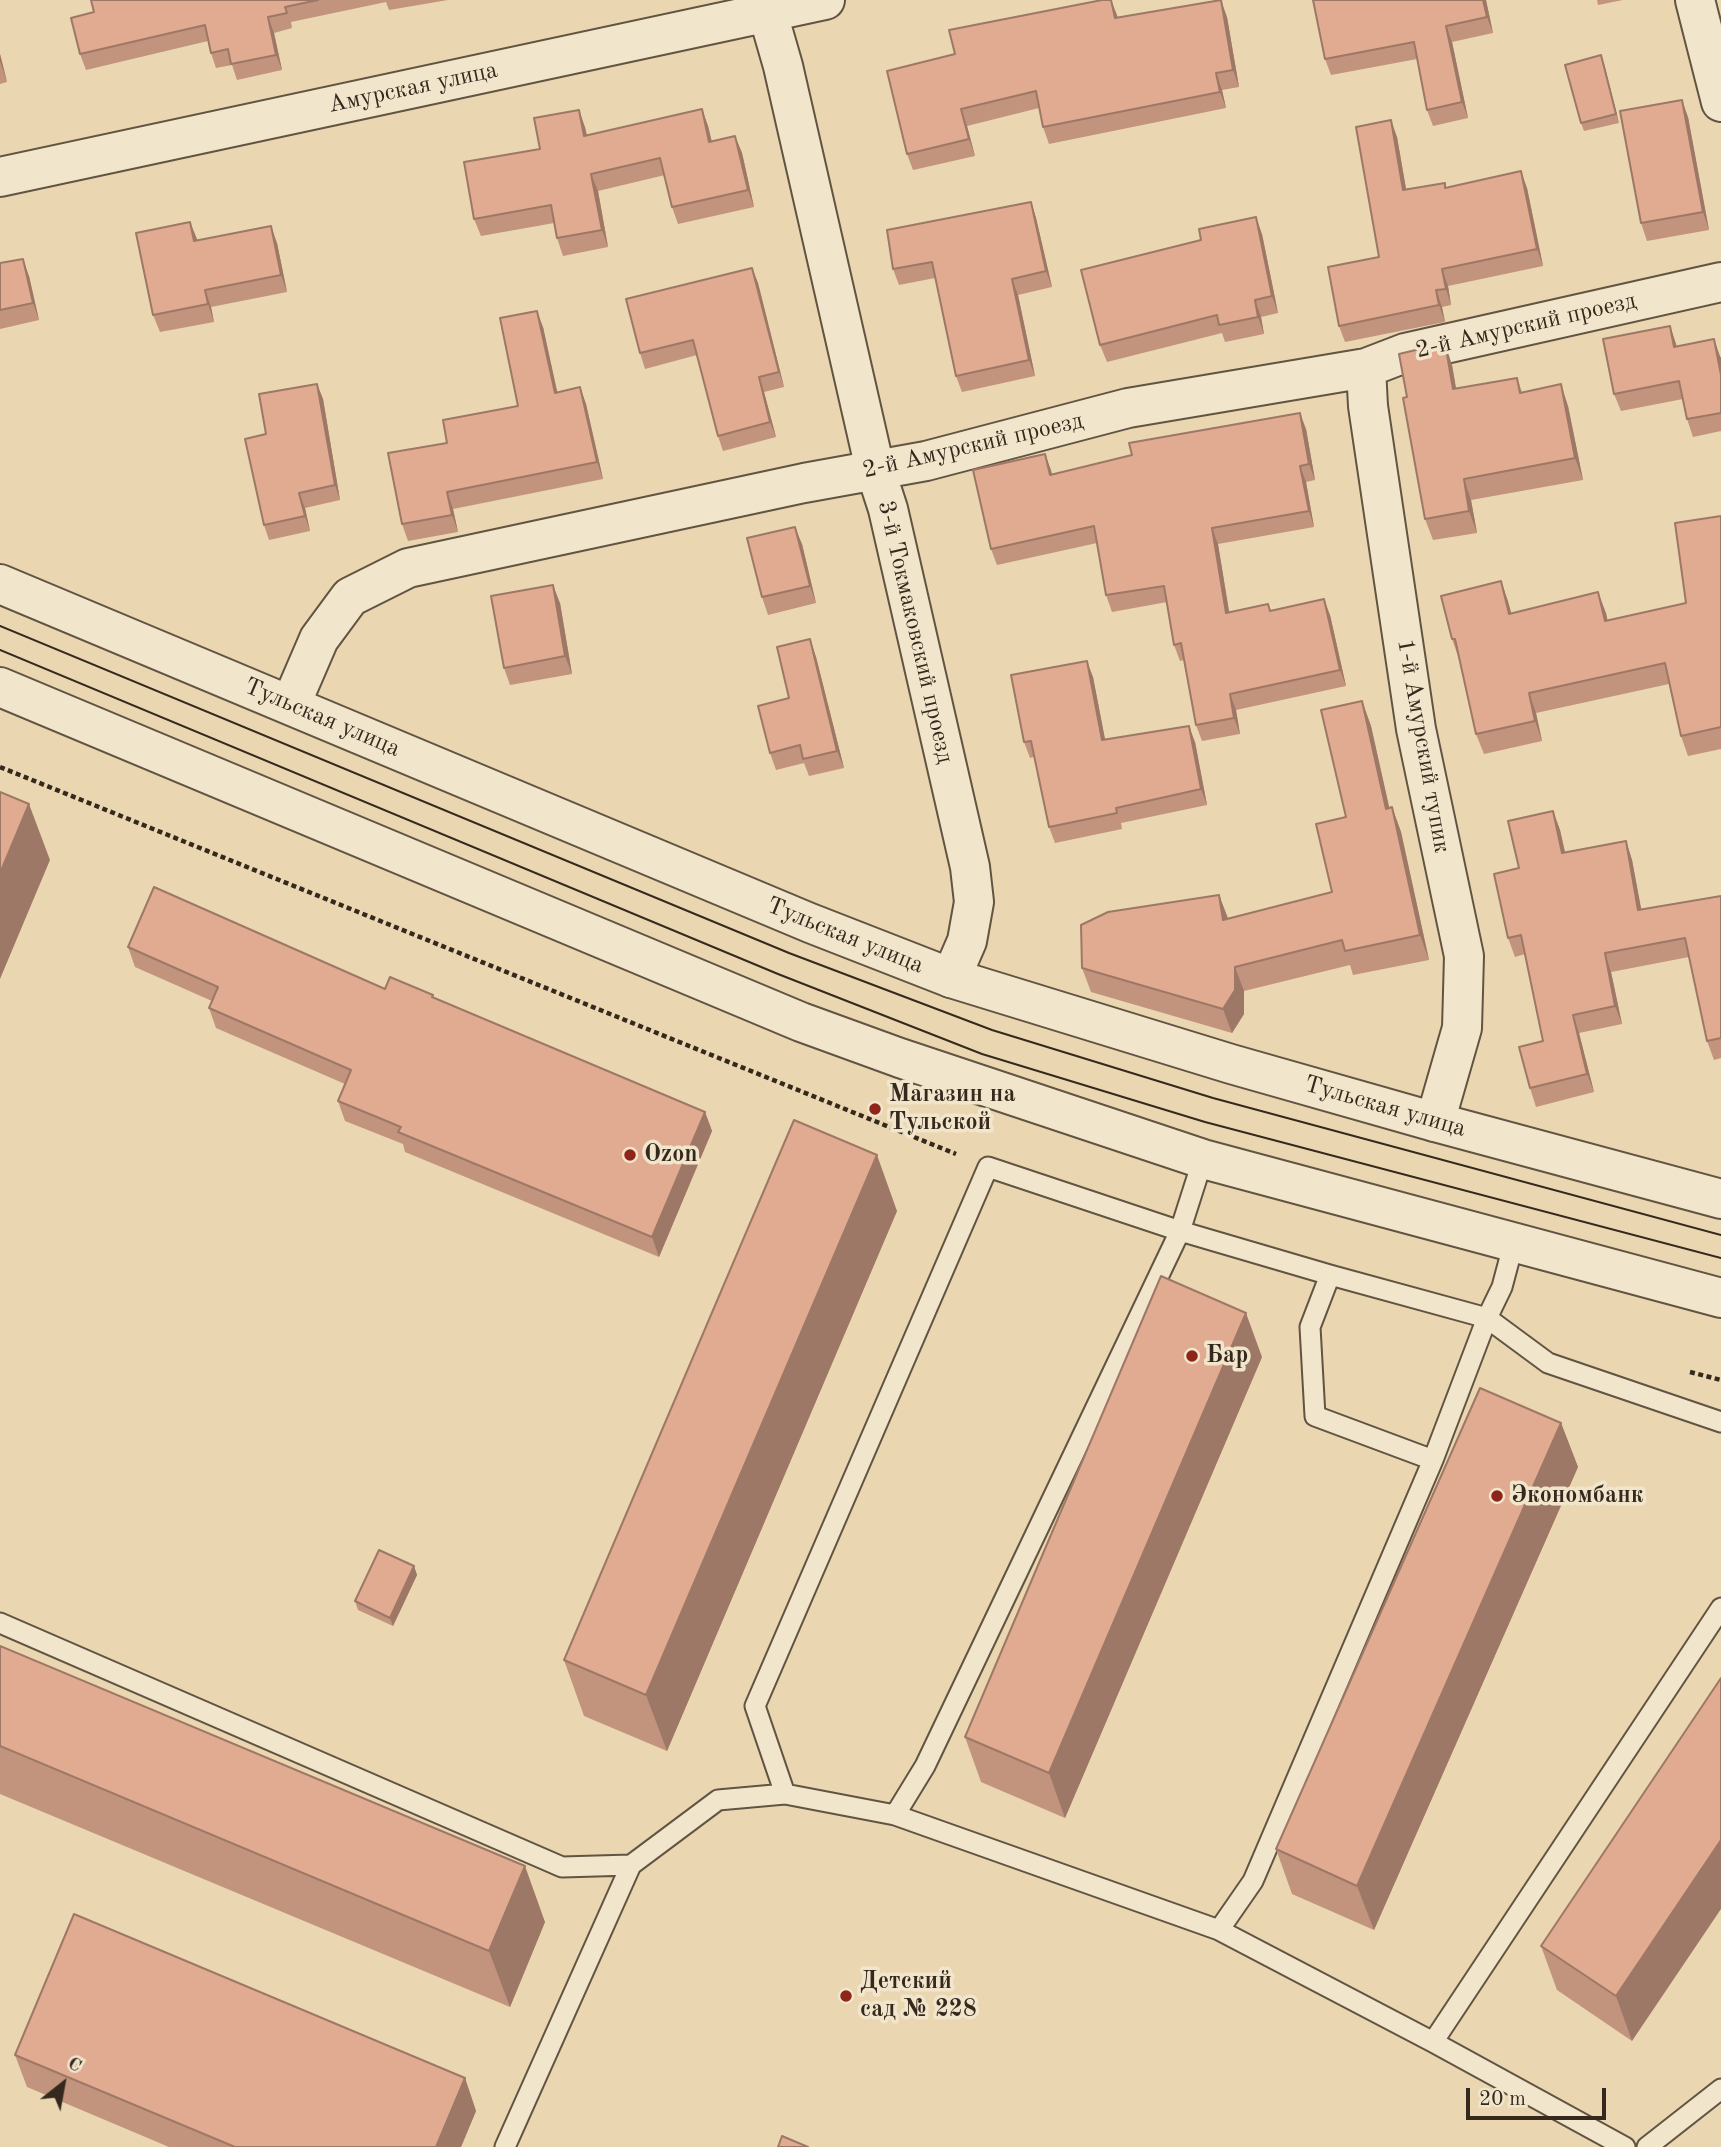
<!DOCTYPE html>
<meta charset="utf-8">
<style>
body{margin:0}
#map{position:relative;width:1721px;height:2147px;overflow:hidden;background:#ead7b1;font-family:"Old Standard TT",serif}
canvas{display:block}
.north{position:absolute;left:28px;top:2049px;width:70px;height:70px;-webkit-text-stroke:5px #f1e5cc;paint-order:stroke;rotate:31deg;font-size:19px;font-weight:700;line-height:28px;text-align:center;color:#35291d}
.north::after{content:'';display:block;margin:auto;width:24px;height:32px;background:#35291d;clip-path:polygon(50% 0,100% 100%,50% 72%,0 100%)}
.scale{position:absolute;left:1466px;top:2088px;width:140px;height:32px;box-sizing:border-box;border:4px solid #35291d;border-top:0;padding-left:9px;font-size:21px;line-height:24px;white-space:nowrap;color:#35291d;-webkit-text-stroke:5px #f1e5cc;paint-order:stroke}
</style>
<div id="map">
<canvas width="1721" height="2147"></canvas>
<div class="north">С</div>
<div class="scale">20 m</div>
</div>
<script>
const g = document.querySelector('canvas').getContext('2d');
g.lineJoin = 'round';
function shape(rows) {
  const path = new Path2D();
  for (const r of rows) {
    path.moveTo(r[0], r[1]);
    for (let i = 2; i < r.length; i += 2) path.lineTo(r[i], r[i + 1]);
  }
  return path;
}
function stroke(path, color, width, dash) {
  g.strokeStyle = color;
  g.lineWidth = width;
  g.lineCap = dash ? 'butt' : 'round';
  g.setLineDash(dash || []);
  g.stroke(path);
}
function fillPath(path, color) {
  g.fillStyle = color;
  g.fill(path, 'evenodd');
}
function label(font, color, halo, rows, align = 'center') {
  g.font = font + ' "Old Standard TT",serif';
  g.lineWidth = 7;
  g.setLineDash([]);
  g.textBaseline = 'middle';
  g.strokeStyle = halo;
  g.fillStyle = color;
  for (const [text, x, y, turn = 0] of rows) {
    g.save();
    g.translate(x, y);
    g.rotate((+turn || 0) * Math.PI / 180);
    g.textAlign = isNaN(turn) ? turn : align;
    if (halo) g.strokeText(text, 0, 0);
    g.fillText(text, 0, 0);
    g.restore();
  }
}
const path = shape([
 [0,767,956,1154],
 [1690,1372,1721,1380]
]);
const service = shape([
 [1330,1275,1310,1327,1315,1416,1433,1460],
 [0,1623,562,1867,631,1865,718,1800,785,1794,895,1815,1219,1930,1433,2042,1625,2147],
 [785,1794,755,1706,988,1167,1180,1231,1330,1275,1487,1318,1548,1363,1721,1422],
 [895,1815,925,1766,1180,1231,1203,1159],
 [1219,1930,1253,1881,1433,1460,1487,1318,1502,1287,1514,1242],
 [1433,2042,1721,1608],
 [505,2147,631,1865],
 [1647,2147,1721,2089]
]);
const minor = shape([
 [764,0,783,66,875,469,888,509,970,867,974,902,967,941,951,978],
 [1695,0,1721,102],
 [0,177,825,0],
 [1366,368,1368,406,1416,729,1464,956,1462,1028,1435,1122],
 [291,704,319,639,350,597,408,568,804,483,926,461,1128,408,1366,368,1405,353,1721,282]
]);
const tertiary = shape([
 [0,584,810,923,951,978,1231,1064,1435,1122,1721,1199],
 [0,687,801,1022,900,1058,1203,1159,1721,1298]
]);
const tram = shape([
 [0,626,789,953,992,1030,1213,1098,1721,1235],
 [0,650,778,974,982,1054,1205,1122,1721,1258]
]);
const wall = shape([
 [91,0,448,0,389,10,386,2,291,22,292,28,274,33,282,70,237,80,232,65,216,68,211,53,208,41,86,70,80,54,94,12],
 [1111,0,1117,18,1227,17,1239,87,1222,90,1226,108,1049,144,1043,127,1039,108,967,126,975,156,913,170,907,154,955,54],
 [1313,0,1486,0,1493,33,1452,42,1468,118,1433,126,1427,110,1417,59,1331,75,1325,59],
 [1597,0,1623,0,1598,5],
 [0,54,7,82,0,84],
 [1604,64,1619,123,1584,131,1581,123],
 [702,109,708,126,712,142,735,136,742,153,754,207,678,224,672,207,665,175,598,191,608,247,563,256,557,238,554,223,481,236,474,219,540,149,585,127,587,135],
 [1688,117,1709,230,1647,241,1641,223],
 [1397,137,1406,189,1445,183,1446,187,1527,188,1543,266,1448,286,1451,305,1442,307,1445,322,1345,342,1339,326,1379,257],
 [1031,202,1036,218,1052,287,1018,295,1035,376,962,392,956,376,935,278,899,285,893,269],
 [1262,234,1278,313,1261,317,1264,334,1225,342,1222,333,1107,362,1100,345],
 [197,241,277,243,287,292,211,307,214,322,160,332,153,315],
 [0,263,29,276,39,320,0,329],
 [752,268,758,283,784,387,764,392,776,437,723,451,718,436,697,355,645,369,640,353],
 [1670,326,1677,347,1721,357,1721,431,1693,437,1687,419,1683,399,1621,411,1614,394],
 [543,327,557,392,580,387,586,404,603,479,453,509,458,532,408,541,402,524,447,443,518,406],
 [1452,365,1456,389,1517,378,1522,392,1568,406,1583,480,1471,500,1477,533,1433,540,1425,519,1407,397],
 [317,384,323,399,340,500,305,508,310,531,269,540,264,525,266,434],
 [1306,429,1315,480,1306,482,1314,527,1218,544,1229,613,1271,611,1330,615,1346,686,1236,710,1240,734,1202,741,1196,725,1184,660,1180,661,1174,645,1167,602,1112,612,1106,595,1097,543,997,565,991,549,1045,454,1052,475],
 [1721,516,1721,749,1688,756,1681,736,1669,684,1536,713,1542,741,1484,754,1476,734,1459,659,1452,639,1501,581,1511,614,1606,613,1607,620,1686,603],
 [802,544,816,603,768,615,762,597],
 [560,603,572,674,510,685,504,668],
 [810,639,816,657,844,768,809,776,804,763,776,770,770,753],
 [1093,677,1105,739,1195,742,1207,805,1121,823,1122,829,1055,843,1049,827,1034,757,1030,758,1024,742],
 [1362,701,1371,726,1389,808,1392,807,1401,832,1429,960,1353,975,1350,965,1244,991,1244,1014,1232,1033,1091,992,1082,968,1219,895,1228,918,1332,892,1346,817],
 [1553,811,1560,830,1565,852,1626,841,1632,860,1641,910,1721,896,1721,1058,1714,1060,1707,1041,1689,957,1611,972,1622,1024,1579,1033,1594,1092,1536,1107,1530,1088,1543,1041,1525,954,1515,957,1508,938,1519,868],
 [128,947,434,998,705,1112,712,1131,659,1257,405,1152,403,1144,345,1121,338,1101,345,1084,216,1028,209,1008,212,1001,135,967],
 [897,1211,667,1751,584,1716,564,1660],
 [1262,1357,1065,1818,981,1782,965,1737],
 [1561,1423,1578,1467,1374,1930,1292,1894,1276,1849],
 [414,1566,417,1575,393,1626,358,1610,355,1601],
 [0,1646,545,1922,510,2007,0,1794],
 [1721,1678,1632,2041,1557,1990,1541,1946],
 [15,2055,465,2078,476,2111,461,2147,169,2147,27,2087]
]);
const shadedWall = shape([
 [1111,0,1117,15,1121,35,1115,18],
 [1221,0,1227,17,1239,87,1233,70],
 [1483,0,1486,0,1493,33,1487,17],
 [268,17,274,33,282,70,276,55],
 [1446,26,1452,42,1468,118,1462,102],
 [0,54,7,82,0,61],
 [1601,55,1604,64,1619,123,1616,114],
 [1216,73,1222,90,1226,108,1220,92],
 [1682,100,1688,117,1709,230,1703,212],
 [702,109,708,126,716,160,709,142],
 [961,109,967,126,975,156,969,139],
 [579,110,585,127,590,153,584,136],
 [1391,120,1397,137,1409,206,1403,190],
 [735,136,742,153,754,207,748,190],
 [1521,171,1527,188,1543,266,1537,249],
 [591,174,598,191,608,247,602,230],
 [1031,202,1036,218,1052,287,1046,271],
 [1256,217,1262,234,1278,313,1272,296],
 [190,222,197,239,201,258,194,241],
 [271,226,277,243,287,292,281,275],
 [23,259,29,276,39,320,33,303],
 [752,268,758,283,784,387,779,372],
 [1442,269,1448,286,1451,305,1446,289],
 [1012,279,1018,295,1035,376,1029,360],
 [205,290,211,307,214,322,208,304],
 [1436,290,1442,307,1445,322,1439,305],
 [1255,300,1261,317,1264,334,1258,317],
 [537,311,543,327,561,409,555,393],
 [1670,326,1676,344,1680,364,1674,347],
 [1714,339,1721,359,1721,375],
 [1445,343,1452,365,1460,411,1453,389],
 [759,377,764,392,776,437,770,422],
 [317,384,323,399,340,500,335,485],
 [1561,384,1568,406,1583,480,1575,458],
 [580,387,586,404,603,479,597,462],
 [1300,413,1306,429,1315,480,1309,464],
 [1045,454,1051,470,1056,491,1050,475],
 [1300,466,1306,482,1314,527,1309,511],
 [1464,479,1471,500,1477,533,1469,511],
 [447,492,453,509,458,532,452,515],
 [299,493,305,508,310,531,305,516],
 [795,527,802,544,816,603,810,586],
 [1212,528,1218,544,1232,629,1226,613],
 [1501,581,1508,601,1517,634,1509,614],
 [553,585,560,603,572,674,565,656],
 [1598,592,1606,613,1612,641,1605,621],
 [1324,599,1330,615,1346,686,1340,670],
 [810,639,816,657,844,768,837,751],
 [1087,661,1093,677,1108,755,1102,740],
 [1529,693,1536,713,1542,741,1535,721],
 [1230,694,1236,710,1240,734,1234,718],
 [1362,701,1371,726,1395,833,1386,809],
 [1189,726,1195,742,1207,805,1201,789],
 [29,804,50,860,0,979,0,873],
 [1392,807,1401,832,1429,960,1420,935],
 [1553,811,1560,830,1569,871,1562,853],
 [1626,841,1632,860,1645,929,1638,910],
 [1219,895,1228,919,1223,920],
 [1605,953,1611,972,1622,1024,1615,1006],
 [1235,967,1244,991,1244,1014,1232,1033,1223,1009],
 [1573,1015,1579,1033,1594,1092,1587,1074],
 [705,1112,712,1131,659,1257,652,1237],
 [877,1155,897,1211,667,1751,646,1695],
 [1246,1313,1262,1357,1065,1818,1049,1773],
 [1561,1423,1578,1467,1374,1930,1357,1886],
 [414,1566,417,1575,393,1626,390,1618],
 [1721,1840,1721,1909,1632,2041,1616,1996],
 [525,1866,545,1922,510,2007,489,1951],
 [465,2078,476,2111,461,2147,436,2147]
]);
const building = shape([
 [91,0,318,0,285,7,287,13,268,17,276,55,231,64,228,49,211,53,205,25,80,54,71,18,94,12,91,0],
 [1102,0,1111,0,1115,18,1221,0,1233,70,1216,73,1220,92,1043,127,1036,91,961,109,969,139,907,154,887,71,955,54,949,30,1102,0],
 [1313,0,1483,0,1487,17,1446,26,1462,102,1427,110,1414,42,1325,59,1313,0],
 [1601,55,1616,114,1581,123,1565,65,1601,55],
 [1682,100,1703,212,1641,223,1620,111,1682,100],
 [702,109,709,142,735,136,748,190,672,207,660,158,591,174,602,230,557,238,551,205,474,219,464,162,540,149,534,118,579,110,584,136,702,109],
 [1391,120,1403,190,1445,183,1445,188,1521,171,1537,249,1442,269,1446,289,1436,290,1439,305,1339,326,1328,267,1379,257,1356,127,1391,120],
 [1031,202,1046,271,1012,279,1029,360,956,376,932,262,893,269,887,230,1031,202],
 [1256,217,1272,296,1255,300,1258,317,1219,325,1217,315,1100,345,1081,270,1201,240,1199,229,1256,217],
 [190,222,194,241,271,226,281,275,205,290,208,304,153,315,136,233,190,222],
 [23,259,33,303,0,310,0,263,23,259],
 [752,268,779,372,759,377,770,422,718,436,693,340,640,353,626,299,752,268],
 [537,311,555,393,580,387,597,462,447,492,452,515,402,524,388,453,447,443,443,420,518,406,500,318,537,311],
 [1670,326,1674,347,1714,339,1721,375,1721,413,1687,419,1679,381,1614,394,1603,339,1670,326],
 [1445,343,1453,389,1517,378,1520,393,1561,384,1575,458,1464,479,1469,511,1425,519,1403,398,1407,397,1399,354,1445,343],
 [317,384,335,485,299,493,305,516,264,525,245,439,266,434,259,394,317,384],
 [1300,413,1309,464,1300,466,1309,511,1212,528,1226,613,1268,604,1270,611,1324,599,1340,670,1230,694,1234,718,1196,725,1181,643,1174,645,1164,586,1106,595,1094,526,991,549,973,470,1045,454,1050,475,1132,455,1129,443,1300,413],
 [1721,516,1721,727,1681,736,1665,663,1529,693,1535,721,1476,734,1455,639,1452,639,1441,596,1501,581,1509,614,1598,592,1605,621,1686,603,1675,523,1721,516],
 [795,527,810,586,762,597,747,538,795,527],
 [553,585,565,656,504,668,491,596,553,585],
 [810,639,837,751,803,759,800,745,770,753,758,706,789,698,777,647,810,639],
 [1087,661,1102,740,1189,726,1201,789,1116,808,1117,813,1049,827,1031,741,1024,742,1011,675,1087,661],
 [1362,701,1386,809,1392,807,1420,935,1345,951,1342,940,1235,967,1235,990,1223,1009,1082,968,1081,925,1108,912,1219,895,1223,920,1332,892,1316,824,1346,817,1321,710,1362,701],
 [0,792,29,804,0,873,0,792],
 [1553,811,1562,853,1626,841,1638,910,1721,896,1721,1038,1707,1041,1685,938,1605,953,1615,1006,1573,1015,1587,1074,1530,1088,1519,1047,1543,1041,1521,935,1508,938,1494,874,1519,868,1508,821,1553,811],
 [154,887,385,989,390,977,433,995,432,997,705,1112,652,1237,398,1132,401,1127,338,1101,351,1070,209,1008,218,987,128,947,154,887],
 [794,1120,877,1155,646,1695,564,1660,794,1120],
 [1161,1276,1246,1313,1049,1773,965,1737,1161,1276],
 [1480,1388,1561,1423,1357,1886,1276,1849,1480,1388],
 [379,1550,414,1566,390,1618,355,1601,379,1550],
 [0,1646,525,1866,489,1951,0,1746,0,1646],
 [1721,1678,1721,1840,1616,1996,1541,1946,1721,1678],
 [74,1914,465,2078,436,2147,235,2147,15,2055,74,1914],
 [782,2136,808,2147,778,2147,782,2136]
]);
const markers = [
 [875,1109,7,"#8f2418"],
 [630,1155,7,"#8f2418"],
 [1192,1356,7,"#8f2418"],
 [1497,1496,7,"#8f2418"],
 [846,1996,7,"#8f2418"]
];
const streetNames = [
 ["Амурская улица",413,88,-12],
 ["2-й Амурский проезд",1526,326,-13],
 ["2-й Амурский проезд",973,446,-13],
 ["3-й Токмаковский проезд",915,632,77],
 ["Тульская улица",322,718,23],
 ["1-й Амурский тупик",1423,746,80],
 ["Тульская улица",845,936,22],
 ["Тульская улица",1385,1107,16]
];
const poiNames = [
 ["Магазин на",889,1095],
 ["Тульской",889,1123],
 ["Ozon",644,1155],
 ["Бар",1206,1356],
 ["Экономбанк",1511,1496],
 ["Детский",860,1982],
 ["сад № 228",860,2010]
];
stroke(service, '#625442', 23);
stroke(minor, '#625442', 42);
stroke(tertiary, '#625442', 42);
stroke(path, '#35291d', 4.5, [5, 3.5]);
stroke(service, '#f1e5cc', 19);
stroke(minor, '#f1e5cc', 38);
stroke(tertiary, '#f1e5cc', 38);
stroke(tram, '#35291d', 2);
fillPath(wall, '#c2937d');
fillPath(shadedWall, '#9e7866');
fillPath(building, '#e1ab91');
stroke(building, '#9e7866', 2);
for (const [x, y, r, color] of markers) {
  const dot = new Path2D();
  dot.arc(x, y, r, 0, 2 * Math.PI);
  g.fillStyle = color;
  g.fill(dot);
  stroke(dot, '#f1e5cc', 2.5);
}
label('24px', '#35291d', '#f1e5cc', streetNames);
label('bold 24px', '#35291d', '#f1e5cc', poiNames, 'left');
</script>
